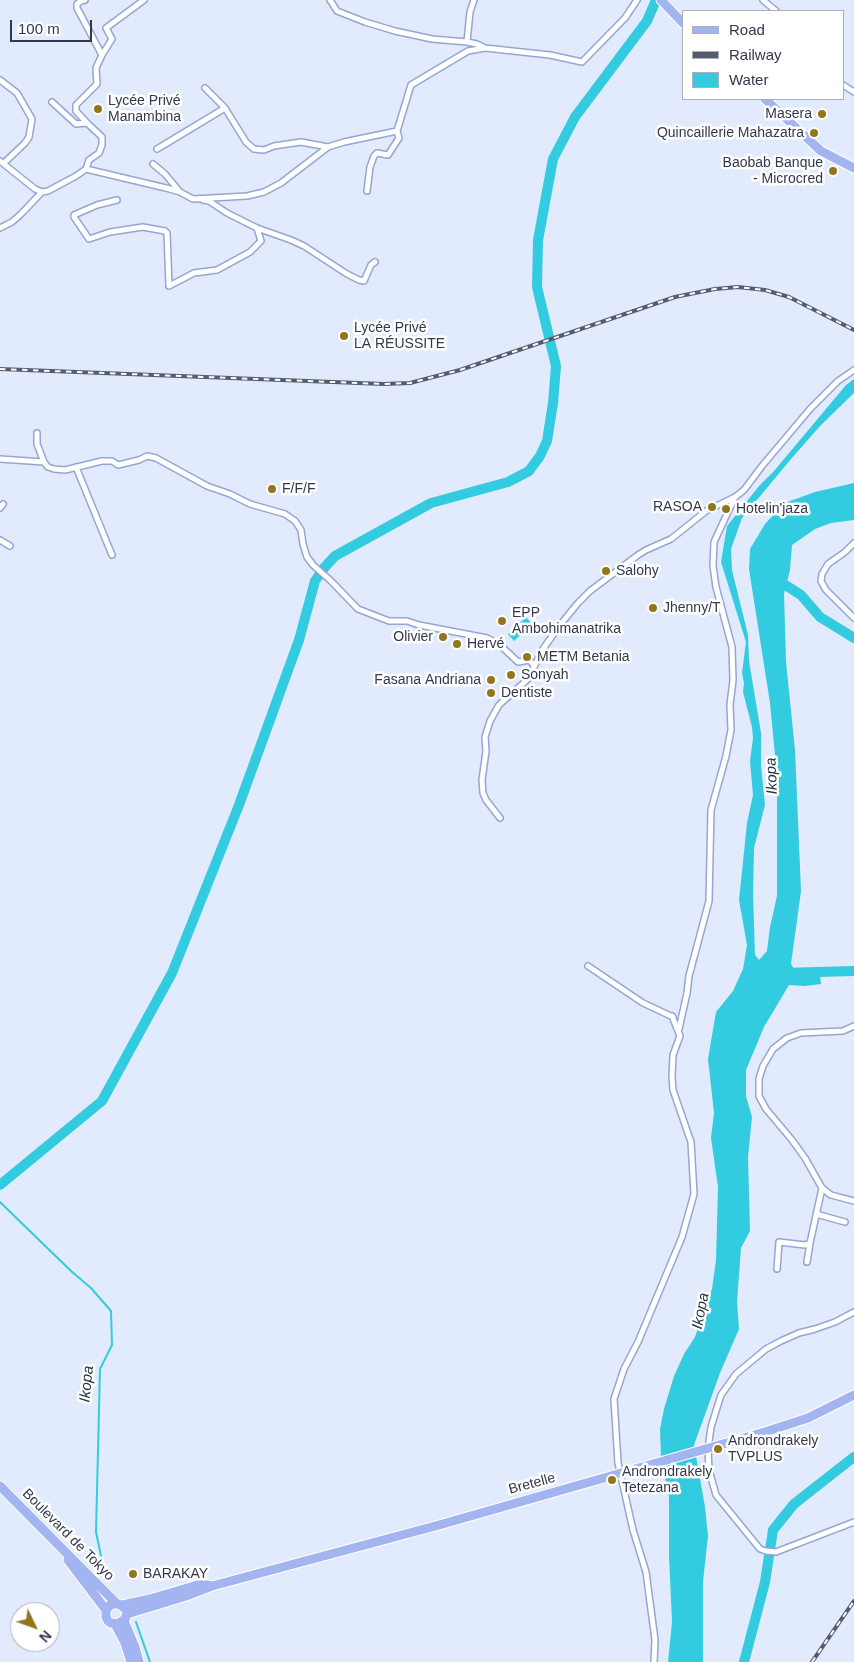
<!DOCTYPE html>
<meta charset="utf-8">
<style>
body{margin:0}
#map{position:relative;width:854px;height:1662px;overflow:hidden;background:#e2eafe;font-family:Helvetica,sans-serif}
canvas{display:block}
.legend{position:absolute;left:682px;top:10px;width:162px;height:90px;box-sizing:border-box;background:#fff;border:1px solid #adb0b8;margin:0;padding:6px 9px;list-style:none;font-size:15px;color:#32394d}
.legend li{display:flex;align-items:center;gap:10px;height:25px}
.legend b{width:25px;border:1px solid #adb0b8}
.north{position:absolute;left:10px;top:1602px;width:50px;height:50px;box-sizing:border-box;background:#fff;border:1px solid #adb0b8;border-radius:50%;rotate:132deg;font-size:14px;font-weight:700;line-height:20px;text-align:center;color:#32394d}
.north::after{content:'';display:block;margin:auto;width:18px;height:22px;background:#93751c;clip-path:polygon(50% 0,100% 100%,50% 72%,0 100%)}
.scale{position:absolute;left:10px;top:20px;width:82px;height:22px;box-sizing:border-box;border:2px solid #32394d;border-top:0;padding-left:6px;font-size:15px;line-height:18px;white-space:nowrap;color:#32394d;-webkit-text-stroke:4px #fff;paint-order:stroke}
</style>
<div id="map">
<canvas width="854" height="1662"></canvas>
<ul class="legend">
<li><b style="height:6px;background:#a2b5f0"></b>Road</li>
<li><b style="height:6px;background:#555c70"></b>Railway</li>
<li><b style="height:14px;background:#33cbdf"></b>Water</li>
</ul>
<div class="north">N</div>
<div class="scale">100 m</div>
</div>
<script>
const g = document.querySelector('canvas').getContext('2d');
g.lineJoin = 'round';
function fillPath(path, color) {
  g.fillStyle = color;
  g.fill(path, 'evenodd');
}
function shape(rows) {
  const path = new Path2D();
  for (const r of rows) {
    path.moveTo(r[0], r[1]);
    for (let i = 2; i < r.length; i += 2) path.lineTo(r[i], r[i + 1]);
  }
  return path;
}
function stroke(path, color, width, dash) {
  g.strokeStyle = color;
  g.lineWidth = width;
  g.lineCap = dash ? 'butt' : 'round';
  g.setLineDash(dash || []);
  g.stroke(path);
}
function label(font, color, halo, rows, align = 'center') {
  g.font = font + ' Helvetica,sans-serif';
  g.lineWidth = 5;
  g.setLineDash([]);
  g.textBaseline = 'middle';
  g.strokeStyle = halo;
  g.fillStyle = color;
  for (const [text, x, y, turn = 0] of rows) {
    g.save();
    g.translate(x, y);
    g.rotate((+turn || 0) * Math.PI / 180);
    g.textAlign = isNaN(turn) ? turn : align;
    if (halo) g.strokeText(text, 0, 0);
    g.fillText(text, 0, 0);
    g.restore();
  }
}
const water = shape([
 [854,379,854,393,821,425,791,459,742,518,731,549,732,570,748,635,749,661,761,733,761,765,765,805,754,848,753,895,755,955,759,960,767,951,770,927,777,896,777,776,770,703,749,569,750,549,765,524,785,503,815,492,854,483,854,520,831,523,815,529,792,545,790,570,784,594,786,662,795,750,801,891,791,964,799,977,820,976,821,984,805,986,789,985,764,1027,746,1070,746,1096,752,1117,748,1157,750,1231,741,1248,737,1302,739,1329,720,1373,694,1445,705,1507,708,1536,703,1582,703,1662,668,1662,672,1622,669,1555,669,1498,661,1457,660,1429,664,1409,674,1376,684,1354,695,1337,712,1289,716,1260,718,1187,711,1138,714,1113,708,1059,716,1012,733,991,743,969,747,945,739,900,747,823,753,795,750,761,753,738,752,727,743,692,744,683,742,673,746,642,721,562,727,526,759,486,774,471,846,385],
 [526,617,532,624,514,641,508,634]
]);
const stream = shape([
 [0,1202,71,1271,91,1288,111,1311,112,1345,100,1369,96,1532,101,1556],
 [136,1622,150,1662]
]);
const river = shape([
 [776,579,801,595,820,617,854,638],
 [782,973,854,971],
 [0,1185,102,1101,172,973,239,805,299,640,315,581,324,568,335,556,431,503,508,482,529,471,540,456,547,441,553,403,556,366,537,287,538,240,553,159,575,117,647,21,656,0],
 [744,1662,765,1582,773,1530,794,1504,854,1457]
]);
const minor = shape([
 [85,0,81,1,77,4,77,8,102,55,96,68,97,84,76,105,76,111,87,123],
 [330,0,337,11,365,22,395,31,432,39,467,42,477,44,485,48],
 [763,0,776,11],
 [467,42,470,12,474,0],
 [102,55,112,39,106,28,144,0],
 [0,80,17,93,32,119,29,137,25,143,4,163],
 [843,85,854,92],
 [52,102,76,124,87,123,102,137,102,145,99,153,89,160,86,169],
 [225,108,246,142,254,149,264,150,274,146,301,142,328,147],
 [157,149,225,108,205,88],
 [0,161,35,189,42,192,48,191,76,176,86,169,166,188,180,192,193,199,247,196,264,192,281,183,328,147,344,142,397,131,411,85,468,51,485,48,550,55,582,62,625,18,637,0],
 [153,164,165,174,180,192],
 [367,191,370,167,374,156,377,153,388,155,399,138,397,131],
 [117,200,97,205,74,215,74,217,89,239,110,232,143,227,165,231,167,233,169,286,194,273,217,270,250,252,261,241,257,228],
 [203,200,209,201,227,213,257,228,291,240,304,246,347,274,359,280,364,281,371,265,375,262],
 [0,228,12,222,21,214,42,192],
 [37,433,37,444,44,462,48,467,54,469,65,470,102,461,112,461,118,465,139,460,147,456,156,458,207,486,230,494,250,504,285,514,295,521,301,530,303,544,307,557,313,565,331,581,358,609,389,621,407,621,419,625,487,638,500,645,518,662,529,660,534,665],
 [0,459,44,462],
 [76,467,112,555],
 [0,508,3,504],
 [0,540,10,546],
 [854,543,845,552,828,564,822,574,821,581,826,590,854,618],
 [500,818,486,800,483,793,482,780,486,751,485,737,490,721,499,705,528,679,543,649,560,625,578,603,590,591,638,555,646,550,671,539,706,511,735,497,744,490,762,466,810,409,838,381,854,370],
 [588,966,643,1003,673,1017],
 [854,1026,843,1031,801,1033,787,1038,773,1049,763,1066,759,1079,759,1096,766,1109,792,1140,805,1158,822,1188,831,1195,854,1201],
 [678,1027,679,1029,687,993,689,976,709,901,711,810,726,756,731,730,730,705,733,680,732,647,716,587,713,566,714,542,735,497],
 [816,1214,845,1222],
 [807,1262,810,1243],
 [777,1269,779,1242,805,1245,810,1243,822,1188],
 [854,1312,835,1322,815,1329,799,1333,781,1341,766,1349,736,1374,721,1395,711,1427,708,1449,709,1470,716,1495,760,1549,766,1551,776,1552,854,1522],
 [654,1662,655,1640,646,1572,633,1530,618,1463,614,1399,624,1369,638,1342,682,1237,694,1194,691,1142,673,1090,672,1077,673,1055,680,1036,672,1016]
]);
const primary = shape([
 [661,0,683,23],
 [765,99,821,151,854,168],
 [0,1486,116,1603],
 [68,1560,106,1610,106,1617,108,1621,111,1623,118,1624,125,1619,127,1614,126,1609,119,1604,111,1604,106,1610],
 [123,1605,150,1599,201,1584,212,1586],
 [127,1614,186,1596,212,1586,439,1525,765,1432,808,1418,854,1395],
 [124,1621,135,1647,139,1662],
 [115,1624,125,1643,131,1662]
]);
const rail = shape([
 [0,369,384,384,410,383,460,370,675,297,715,289,738,287,765,290,789,297,854,330],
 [812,1662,854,1601]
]);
const markers = [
 [98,109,5,"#93751c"],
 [822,114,5,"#93751c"],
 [814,133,5,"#93751c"],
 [833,171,5,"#93751c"],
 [344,336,5,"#93751c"],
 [272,489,5,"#93751c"],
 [712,507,5,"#93751c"],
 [726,509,5,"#93751c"],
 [606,571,5,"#93751c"],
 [653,608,5,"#93751c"],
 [502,621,5,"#93751c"],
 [443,637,5,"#93751c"],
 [457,644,5,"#93751c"],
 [527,657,5,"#93751c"],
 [511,675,5,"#93751c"],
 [491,680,5,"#93751c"],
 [491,693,5,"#93751c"],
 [718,1449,5,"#93751c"],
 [612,1480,5,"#93751c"],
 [133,1574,5,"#93751c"]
];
const poiNames = [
 ["Lycée Privé",108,101],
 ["Manambina",108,117],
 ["Masera",812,114,"right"],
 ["Quincaillerie Mahazatra",804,133,"right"],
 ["Baobab Banque",823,163,"right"],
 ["- Microcred",823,179,"right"],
 ["Lycée Privé",354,328],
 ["LA RÉUSSITE",354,344],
 ["F/F/F",282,489],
 ["RASOA",702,507,"right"],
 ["Hotelin'jaza",736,509],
 ["Salohy",616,571],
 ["Jhenny/T",663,608],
 ["EPP",512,613],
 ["Ambohimanatrika",512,629],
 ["Olivier",433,637,"right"],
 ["Hervé",467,644],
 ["METM Betania",537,657],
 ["Sonyah",521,675],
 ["Fasana Andriana",481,680,"right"],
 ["Dentiste",501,693],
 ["Androndrakely",728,1441],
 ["TVPLUS",728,1457],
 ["Androndrakely",622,1472],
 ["Tetezana",622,1488],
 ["BARAKAY",143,1574]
];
const streetNames = [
 ["Bretelle",532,1484,-15],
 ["Boulevard de Tokyo",68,1535,45]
];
const waterNames = [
 ["Ikopa",772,776,-92],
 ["Ikopa",701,1311,-79],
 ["Ikopa",87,1384,-84]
];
fillPath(water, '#33cbdf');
stroke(stream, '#33cbdf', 2);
stroke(river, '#33cbdf', 10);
stroke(minor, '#94a6d5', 8);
stroke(primary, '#fff', 11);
stroke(minor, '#fff', 5);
stroke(primary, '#a2b5f0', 9);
stroke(rail, '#555c70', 4);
stroke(rail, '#fff', 2, [5.5]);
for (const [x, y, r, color] of markers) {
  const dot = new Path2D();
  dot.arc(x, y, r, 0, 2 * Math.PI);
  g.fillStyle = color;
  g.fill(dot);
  stroke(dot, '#fff', 2);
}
label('14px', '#32394d', '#fff', poiNames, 'left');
label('14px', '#32394d', '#fff', streetNames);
label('italic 15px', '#20383c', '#fff', waterNames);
</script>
